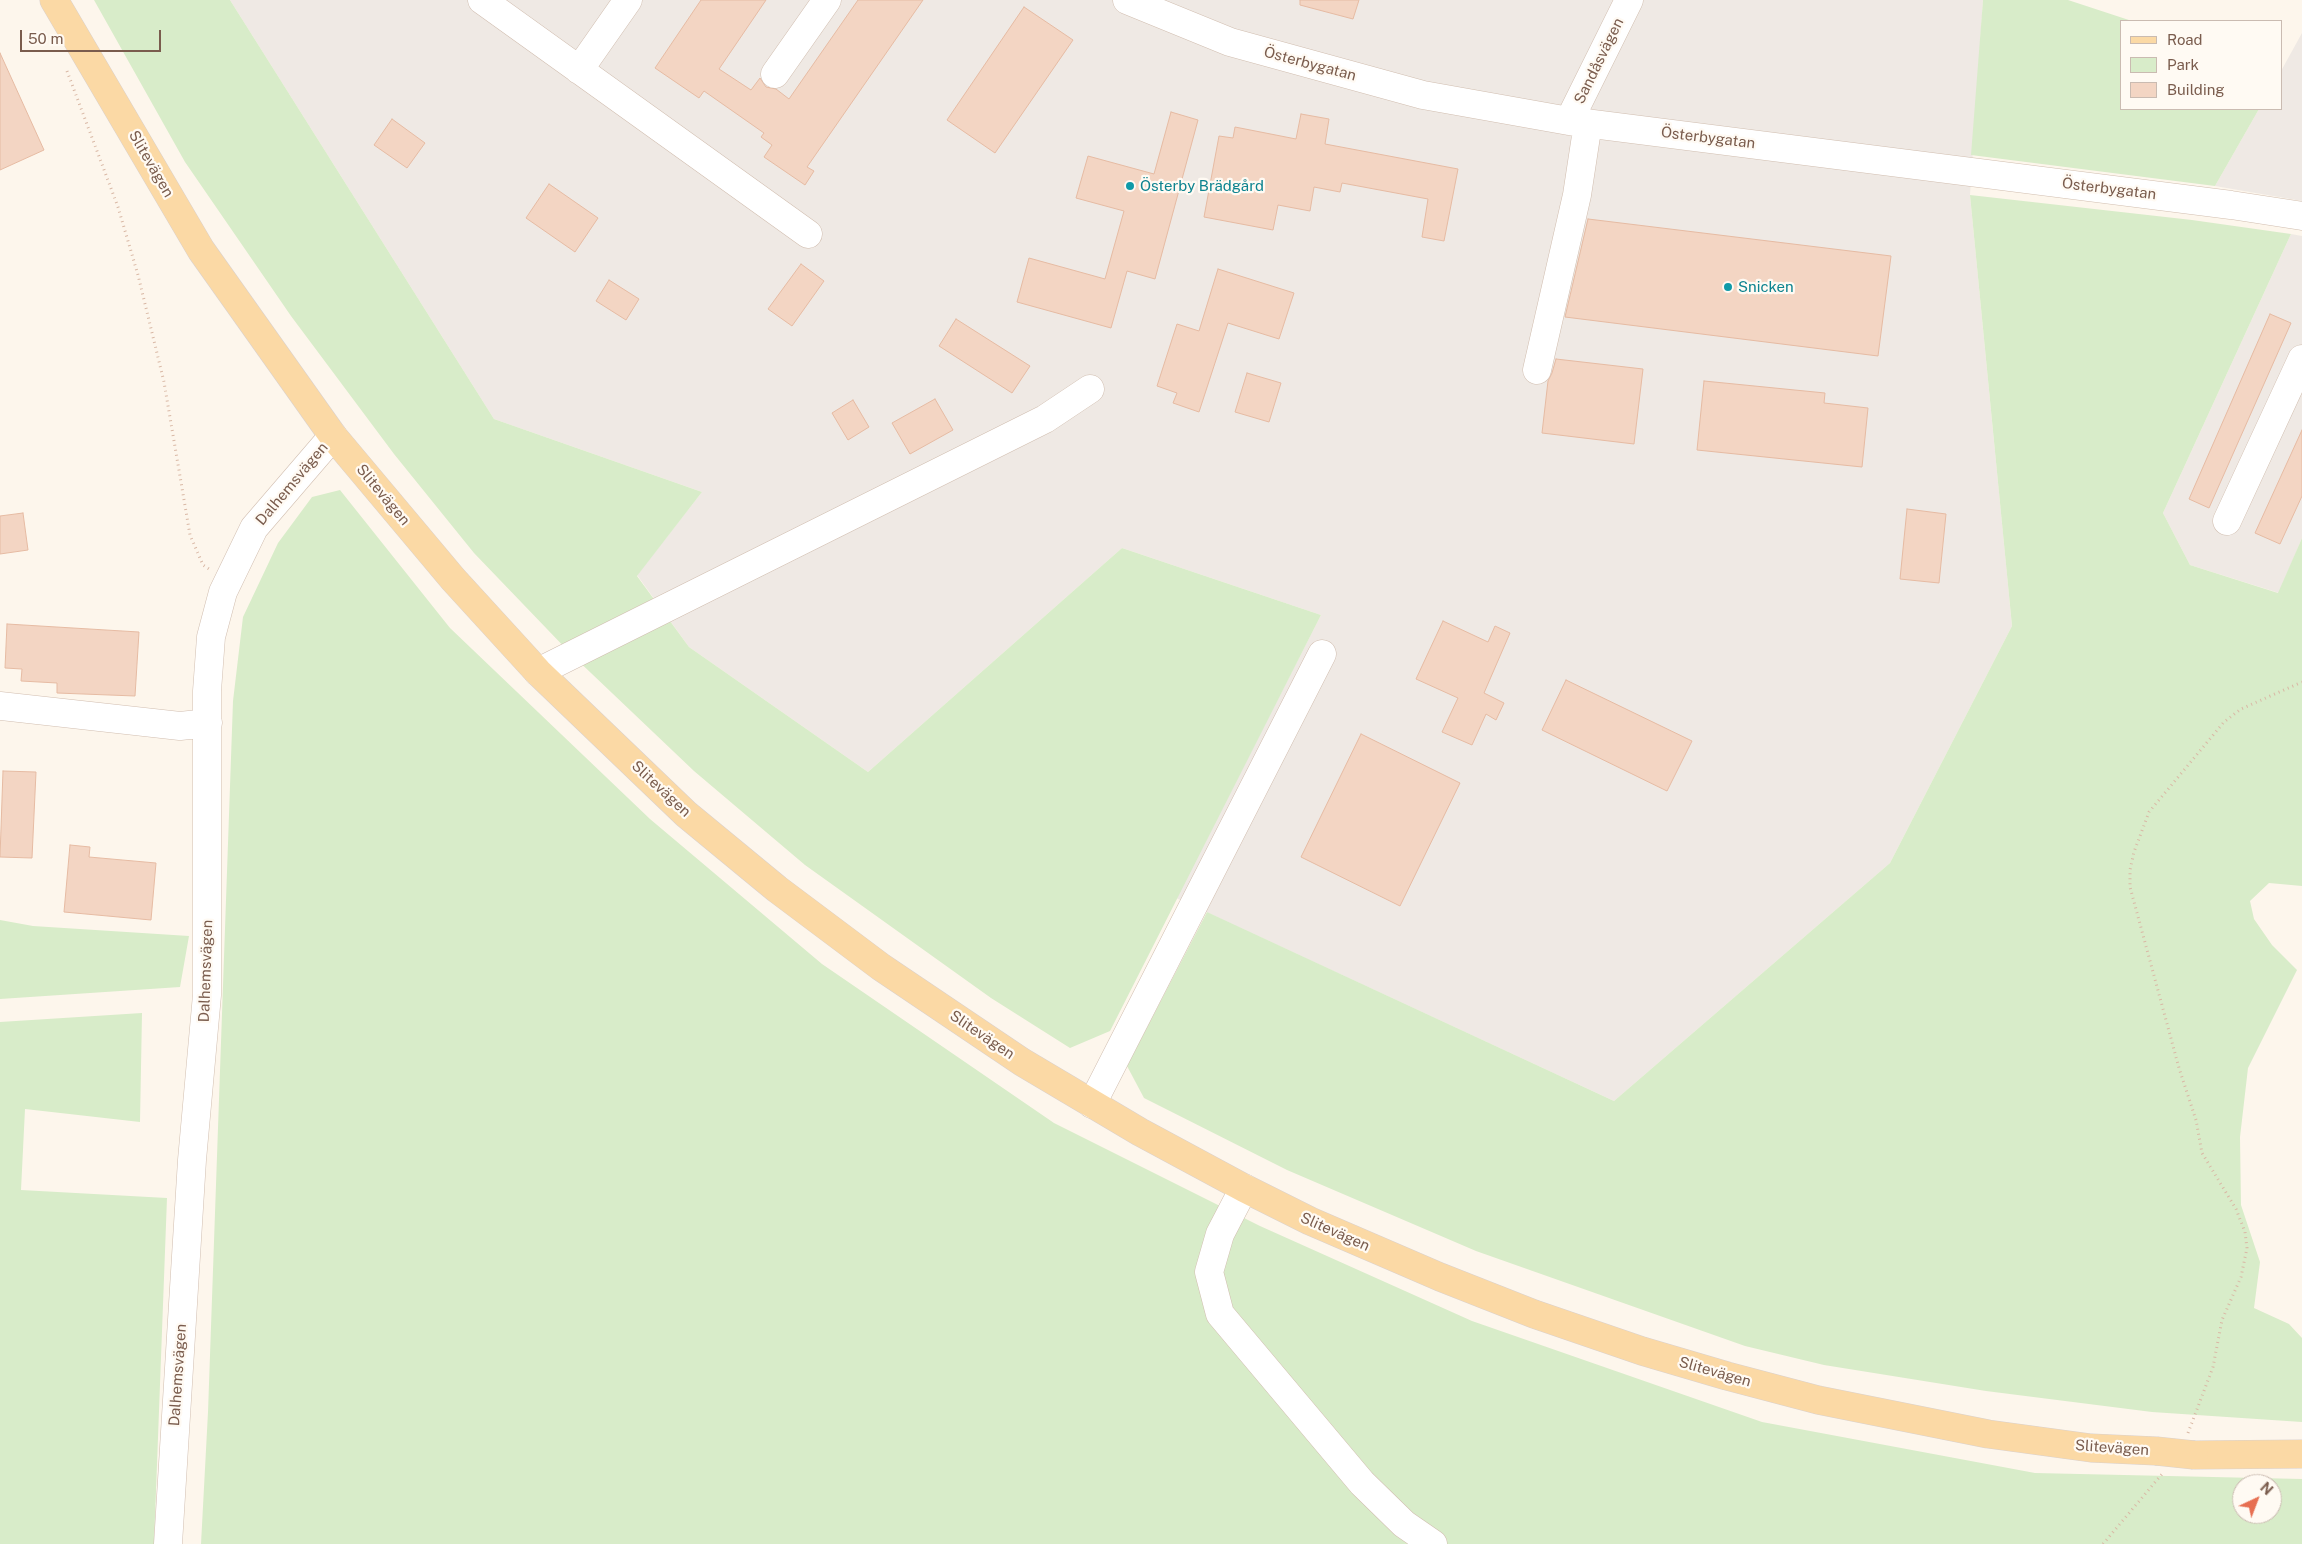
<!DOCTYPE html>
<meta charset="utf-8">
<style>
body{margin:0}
#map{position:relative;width:2302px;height:1544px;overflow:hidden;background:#fdf6ec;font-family:"Public Sans",sans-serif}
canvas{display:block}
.legend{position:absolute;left:2120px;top:20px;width:162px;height:90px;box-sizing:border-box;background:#fffaf3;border:1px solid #cabbb1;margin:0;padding:6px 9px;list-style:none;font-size:15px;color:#7a5c4d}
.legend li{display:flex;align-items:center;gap:10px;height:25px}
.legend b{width:25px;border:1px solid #cabbb1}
.north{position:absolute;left:2232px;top:1474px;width:50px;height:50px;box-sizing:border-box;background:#fffaf3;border:1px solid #cabbb1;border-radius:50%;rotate:43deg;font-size:14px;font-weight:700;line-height:20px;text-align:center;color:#7a5c4d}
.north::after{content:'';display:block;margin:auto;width:18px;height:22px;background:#e76f51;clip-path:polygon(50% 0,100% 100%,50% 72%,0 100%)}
.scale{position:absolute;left:20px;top:30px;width:141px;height:22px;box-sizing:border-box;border:2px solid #7a5c4d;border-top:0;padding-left:6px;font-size:15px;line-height:18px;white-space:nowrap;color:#7a5c4d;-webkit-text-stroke:4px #fffaf3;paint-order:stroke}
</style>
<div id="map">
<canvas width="2302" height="1544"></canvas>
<ul class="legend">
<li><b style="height:6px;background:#fbd9a5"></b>Road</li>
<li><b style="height:14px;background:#d8ecc9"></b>Park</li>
<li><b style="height:14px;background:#f3d5c3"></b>Building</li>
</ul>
<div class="north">N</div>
<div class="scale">50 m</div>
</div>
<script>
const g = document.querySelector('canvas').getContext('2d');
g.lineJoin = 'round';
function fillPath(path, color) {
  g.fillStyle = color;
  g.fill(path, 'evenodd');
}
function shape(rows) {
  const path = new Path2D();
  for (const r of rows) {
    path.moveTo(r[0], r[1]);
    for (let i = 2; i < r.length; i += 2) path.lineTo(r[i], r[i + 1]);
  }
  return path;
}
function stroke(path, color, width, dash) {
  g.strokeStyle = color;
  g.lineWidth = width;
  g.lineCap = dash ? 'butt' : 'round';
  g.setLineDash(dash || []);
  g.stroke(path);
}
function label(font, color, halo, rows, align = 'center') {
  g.font = font + ' "Public Sans",sans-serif';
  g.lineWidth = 4.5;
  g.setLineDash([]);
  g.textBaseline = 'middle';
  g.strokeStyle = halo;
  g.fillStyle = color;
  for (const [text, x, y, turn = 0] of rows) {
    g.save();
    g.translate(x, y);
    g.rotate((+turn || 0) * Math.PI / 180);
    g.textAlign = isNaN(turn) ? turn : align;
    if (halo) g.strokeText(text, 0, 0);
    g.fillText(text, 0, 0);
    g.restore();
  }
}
const industrial = shape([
 [230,0,1983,0,1970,195,2012,626,1890,863,1614,1101,1176,898,1321,615,1122,548,868,772,689,647,637,575,702,492,494,419],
 [2302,33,2302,201,2215,186,2259,109,2281,109,2281,71],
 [2291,234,2302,236,2302,538,2279,593,2190,565,2163,513]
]);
const green = shape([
 [94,0,230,0,494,419,702,492,637,576,689,647,868,772,1122,548,1321,615,1110,1031,1070,1048,991,998,805,865,694,771,571,654,474,553,394,454,291,316,185,162],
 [1983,0,2068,0,2132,21,2121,21,2121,109,2259,109,2215,186,1971,155],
 [1970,195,2192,220,2291,234,2163,513,2190,565,2278,593,2302,538,2302,886,2269,883,2250,901,2254,919,2272,945,2297,970,2248,1068,2240,1137,2241,1205,2260,1262,2254,1308,2289,1324,2302,1338,2302,1422,2152,1412,1986,1391,1824,1365,1745,1346,1476,1251,1287,1170,1144,1098,1127,1066,1207,912,1614,1101,1890,863,2012,626],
 [340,490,450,628,650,819,822,964,1054,1123,1260,1226,1472,1321,1762,1422,2035,1473,2302,1479,2302,1544,201,1544,208,1412,233,701,243,617,278,543,312,497],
 [2242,1484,2272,1484,2272,1514,2242,1514],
 [0,920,33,926,189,936,180,987,0,999],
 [142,1013,140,1122,25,1109,21,1190,167,1198,154,1544,0,1544,0,1022]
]);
const building = shape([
 [701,0,766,0,719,69,751,90,760,78,766,87,776,89,789,99,858,0,923,0,807,167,814,171,805,185,764,157,772,145,761,137,764,133,704,91,699,98,655,68,701,0],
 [1300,0,1359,0,1353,19,1300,5,1300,0],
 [1024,7,1073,40,995,153,947,120,1024,7],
 [0,53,44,150,0,170,0,53],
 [1171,112,1198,120,1155,279,1127,271,1111,328,1017,302,1029,258,1105,279,1124,211,1076,198,1088,156,1154,174,1171,112],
 [1301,114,1329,119,1325,144,1458,169,1444,241,1422,237,1428,199,1342,183,1340,192,1314,187,1310,211,1278,205,1273,230,1204,217,1219,136,1233,138,1235,127,1296,139,1301,114],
 [392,119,425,143,407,168,374,145,392,119],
 [549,184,598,218,575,252,526,218,549,184],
 [1588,219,1891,256,1878,356,1565,317,1588,219],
 [801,264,824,281,792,326,768,309,801,264],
 [1218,269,1294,293,1279,339,1228,323,1199,412,1173,403,1177,393,1157,386,1177,324,1199,331,1218,269],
 [609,280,639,299,626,320,596,301,609,280],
 [2270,314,2291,323,2209,508,2189,499,2270,314],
 [956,319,1030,366,1012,393,939,346,956,319],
 [1556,359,1643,369,1634,444,1542,433,1548,381,1552,373,1556,359],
 [1247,373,1281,383,1269,422,1235,412,1247,373],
 [1704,381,1825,393,1824,403,1868,408,1862,467,1697,450,1704,381],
 [935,399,953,430,910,454,892,423,935,399],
 [853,400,869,427,848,440,832,413,853,400],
 [2302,430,2302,496,2280,544,2255,533,2302,430],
 [1907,509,1946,514,1939,583,1900,579,1907,509],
 [23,513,28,550,0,554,0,516,23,513],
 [1443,621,1488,642,1495,626,1510,633,1484,693,1504,703,1496,720,1486,714,1472,745,1442,732,1458,698,1416,679,1443,621],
 [7,624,139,632,135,696,57,693,57,683,21,681,22,669,5,668,7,624],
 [1566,680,1692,741,1667,791,1542,730,1566,680],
 [1361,734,1460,783,1400,906,1301,857,1361,734],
 [3,771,36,772,32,858,0,857,3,771],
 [70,845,90,847,89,857,156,863,151,920,64,912,70,845]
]);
const path = shape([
 [67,71,118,207,138,275,164,382,190,535,203,565,209,569],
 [2188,1433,2213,1367,2222,1320,2241,1277,2247,1248,2245,1232,2236,1209,2202,1153,2196,1120,2179,1068,2130,887,2130,870,2134,852,2149,812,2224,722,2241,709,2302,682],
 [2103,1544,2162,1474]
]);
const minor = shape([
 [482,0,808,234],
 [1127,0,1230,42,1423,95,1569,121,2231,205,2302,216],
 [579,70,628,0],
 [775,74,827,0],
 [1569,121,1629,0],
 [1537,370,1577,195,1588,123],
 [2227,521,2302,359],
 [538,672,1045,419,1090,389],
 [0,706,180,726,208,723],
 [1092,1104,1322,654],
 [1244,1188,1220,1234,1209,1272,1220,1314,1362,1483,1404,1524,1433,1544],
 [168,1544,192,1160,207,995,207,691,211,637,223,592,254,528,333,436]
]);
const major = shape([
 [54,0,201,250,333,436,453,579,538,672,686,814,777,889,881,967,1022,1062,1140,1132,1244,1188,1310,1221,1440,1277,1534,1314,1642,1351,1727,1376,1818,1400,1988,1434,2091,1448,2156,1451],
 [2194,1455,2302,1454]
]);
const majorBridge = shape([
 [2156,1451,2194,1455]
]);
const markers = [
 [1130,186,5,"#0f9aa8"],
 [1728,287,5,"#0f9aa8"]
];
const streetNames = [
 ["Sandåsvägen",1599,61,-64],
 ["Österbygatan",1310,64,15],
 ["Österbygatan",1708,138,7],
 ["Slitevägen",151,164,60],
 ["Österbygatan",2109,189,7],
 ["Dalhemsvägen",292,484,-50],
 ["Slitevägen",383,495,50],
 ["Slitevägen",661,789,43],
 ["Dalhemsvägen",206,971,-88],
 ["Slitevägen",982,1035,34],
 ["Slitevägen",1335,1232,24],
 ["Slitevägen",1715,1372,16],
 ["Dalhemsvägen",178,1375,-86],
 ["Slitevägen",2112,1448,4]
];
const cultureNames = [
 ["Österby Brädgård",1140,186],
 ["Snicken",1738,287]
];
fillPath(industrial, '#efe9e4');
fillPath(green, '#d8ecc9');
fillPath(building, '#f3d5c3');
stroke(building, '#e6bba3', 1);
stroke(minor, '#d1beb0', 29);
stroke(major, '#dad1cd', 29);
stroke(path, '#d9b8a5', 3, [1, 4]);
stroke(minor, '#fff', 28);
stroke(major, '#fbd9a5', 28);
stroke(majorBridge, '#dad1cd', 29, []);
stroke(majorBridge, '#fbd9a5', 28);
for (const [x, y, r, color] of markers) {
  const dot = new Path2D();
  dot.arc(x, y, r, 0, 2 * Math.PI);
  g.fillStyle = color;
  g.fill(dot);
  stroke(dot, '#fffaf3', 2);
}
label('15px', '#7a5c4d', '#fffaf3', streetNames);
label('15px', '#0d838f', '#fffaf3', cultureNames, 'left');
</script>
